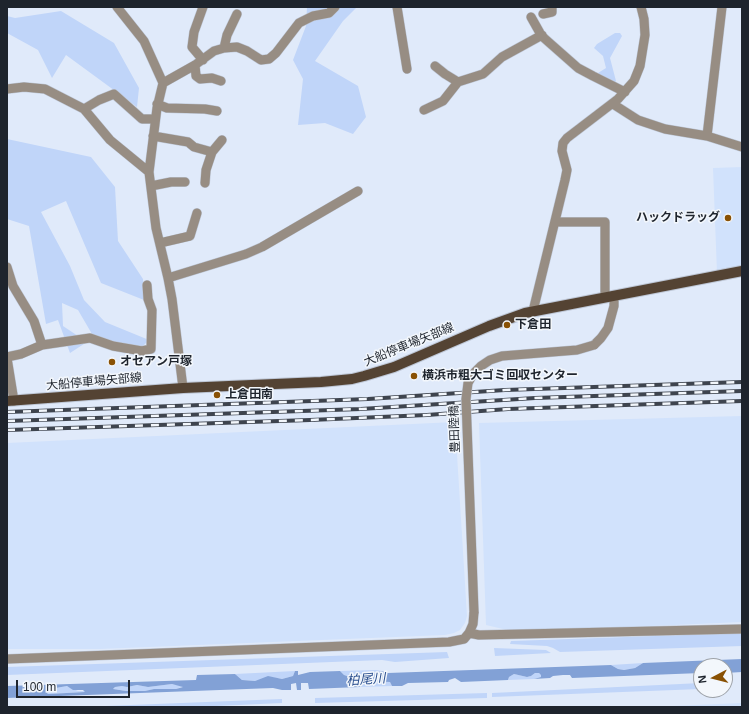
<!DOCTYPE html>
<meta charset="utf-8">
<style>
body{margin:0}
#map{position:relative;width:749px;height:714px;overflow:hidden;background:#e0eafa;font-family:Helvetica,sans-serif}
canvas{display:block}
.frame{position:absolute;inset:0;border:8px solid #1e242d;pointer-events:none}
.north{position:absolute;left:693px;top:658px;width:40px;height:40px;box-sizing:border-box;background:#f3f7fc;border:1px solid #9ea3a9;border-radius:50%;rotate:263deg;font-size:11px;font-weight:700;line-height:16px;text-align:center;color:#1e242d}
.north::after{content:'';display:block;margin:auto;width:14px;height:18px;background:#895104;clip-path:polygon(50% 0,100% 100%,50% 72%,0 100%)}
.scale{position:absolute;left:16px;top:680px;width:114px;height:18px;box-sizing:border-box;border:2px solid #1e242d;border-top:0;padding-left:5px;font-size:12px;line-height:14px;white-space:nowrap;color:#1e242d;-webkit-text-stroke:3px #f3f7fc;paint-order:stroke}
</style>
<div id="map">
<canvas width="749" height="714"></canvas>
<div class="frame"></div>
<div class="north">N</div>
<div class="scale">100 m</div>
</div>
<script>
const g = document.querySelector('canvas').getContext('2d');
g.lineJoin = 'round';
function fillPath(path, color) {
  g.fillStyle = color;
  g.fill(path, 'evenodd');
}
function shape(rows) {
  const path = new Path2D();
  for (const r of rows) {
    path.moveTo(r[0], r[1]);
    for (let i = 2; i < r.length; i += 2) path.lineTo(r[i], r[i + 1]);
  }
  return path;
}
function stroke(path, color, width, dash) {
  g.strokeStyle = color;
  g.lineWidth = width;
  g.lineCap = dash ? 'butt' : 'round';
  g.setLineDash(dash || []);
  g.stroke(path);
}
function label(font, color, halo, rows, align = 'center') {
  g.font = font + ' Helvetica,"Noto Sans JP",sans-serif';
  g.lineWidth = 3;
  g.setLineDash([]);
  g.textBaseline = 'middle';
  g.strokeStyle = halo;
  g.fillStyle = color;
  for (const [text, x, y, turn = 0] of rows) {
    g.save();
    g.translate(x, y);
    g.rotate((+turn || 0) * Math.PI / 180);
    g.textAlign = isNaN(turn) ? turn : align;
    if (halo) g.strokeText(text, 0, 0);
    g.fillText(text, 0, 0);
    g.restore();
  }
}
const built = shape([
 [742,167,742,268,717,273,713,168],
 [742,416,742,622,516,632,486,625,479,423],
 [455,422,467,616,465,623,460,630,454,633,445,635,100,649,7,649,7,443],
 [742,703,742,707,649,707]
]);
const green = shape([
 [307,7,357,7,343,21,315,61,358,86,366,117,353,134,325,123,298,125,303,79,293,60,306,26],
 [61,11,114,43,139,88,137,107,66,55,52,78,38,50,7,33,7,16,15,18],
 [615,33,620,33,622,36,610,58,616,81,614,83,599,76,598,73,606,68,603,56,594,48,597,44],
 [7,139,91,157,115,187,118,241,143,279,144,300,101,283,66,201,41,212,70,266,84,300,105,322,149,340,141,348,112,343,92,334,78,310,62,303,63,326,87,342,70,353,58,320,46,324,29,226,7,219],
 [742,633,742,646,560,652,553,648,547,646,510,644,511,641],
 [494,648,546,650,551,653,495,656],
 [447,652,449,658,395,662,382,660,7,675,7,667],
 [643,663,635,668,624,670,618,669,611,665],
 [376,670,382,671,363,677,353,678,344,675,340,671],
 [295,671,293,676,282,679,268,677,255,681,242,680,235,674],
 [535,673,539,673,542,675,541,677,534,679,508,680,509,677,514,674,527,677,531,676],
 [370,681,390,682,392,686,360,687,361,684],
 [701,683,701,689,492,697,492,693],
 [172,684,184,686,176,689,154,689,145,691,126,691,113,689,115,687,122,686,127,687,137,685,148,687],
 [67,686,78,691,85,691,85,692,48,694,46,692,50,689],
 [487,693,487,698,315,703,315,698],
 [282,699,282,703,195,707,80,707]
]);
const water = shape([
 [742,659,742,672,725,673,725,666,701,666,701,673,572,678,570,675,563,675,553,676,550,678,534,679,541,677,541,675,539,673,535,673,531,676,527,677,514,674,509,677,508,680,461,682,455,678,449,680,448,682,408,683,402,686,392,686,390,682,370,681,361,684,360,687,309,689,308,683,301,683,301,690,297,690,296,683,291,684,291,690,282,690,273,688,7,698,7,686,196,680,197,675,235,674,242,680,255,681,268,676,282,679,293,676,295,671,298,671,298,675,310,672,340,671,344,675,353,678,363,677,382,671,388,673,611,665,618,669,624,670,635,668,643,663],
 [172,684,183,687,176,689,154,689,145,691,126,691,113,689,115,687,122,686,127,687,137,685,148,687],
 [67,686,73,690,83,690,85,692,48,694,46,692,50,689]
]);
const minor = shape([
 [117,7,144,41,163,83,157,108,149,172,156,228,168,278,172,299,183,388],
 [397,7,407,69],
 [543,14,552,12,552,7],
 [531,17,540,33,544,38,578,68,593,76,625,92],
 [224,48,227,35,237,14],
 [203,60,192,47,194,32,203,7],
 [195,65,196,76,200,79,212,78,221,81],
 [435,66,445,74,458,82],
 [163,83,195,65,214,51,224,48,237,47,247,51,261,60,269,59,276,53,299,23,313,16,329,13,335,7],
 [7,89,24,87,45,89,84,109,110,140,149,172],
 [157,104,167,108,205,109,217,111],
 [613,104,638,120,665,129,707,136,742,147],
 [84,109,99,100,114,94,142,119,155,119],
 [424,110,443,101,458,82,483,74,502,57,542,35],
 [153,136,188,142,194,147,212,152],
 [707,136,722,7],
 [205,183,206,170,212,152,222,140],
 [151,186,171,182,185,182],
 [556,222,605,222,605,297],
 [160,243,190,236,197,213],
 [7,267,13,286,34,321,42,345],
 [168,278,246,254,262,247,358,191],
 [533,311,565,180,567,170,562,151,563,143,567,138,618,99,634,81,640,66,645,35,644,19,641,7],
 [594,345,601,338,608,328,614,306,614,296],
 [7,357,21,354,42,345,90,338,113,346,142,351,151,349,152,310,148,299,147,285],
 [7,358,14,401],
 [469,633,479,635,742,629],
 [7,659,449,642,464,639,469,633,473,624,474,612]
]);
const major = shape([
 [7,401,183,388,321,382,352,379,364,376,394,367,489,326,525,313,742,271]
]);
const rail = shape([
 [7,412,368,399,505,390,742,382],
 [7,421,361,409,535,398,742,391],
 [7,430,310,420,427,415,508,409,742,401]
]);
const minorBridge = shape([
 [474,612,466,399,468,383,473,374,481,366,490,360,502,356,577,350,594,345]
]);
const markers = [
 [728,218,4,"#895104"],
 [507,325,4,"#895104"],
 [112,362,4,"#895104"],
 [414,376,4,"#895104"],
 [217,395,4,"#895104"]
];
const poiNames = [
 ["ハックドラッグ",720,218,"right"],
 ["下倉田",515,325],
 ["オセアン戸塚",120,362],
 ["横浜市粗大ゴミ回収センター",422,376],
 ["上倉田南",225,395]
];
const streetNames = [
 ["大船停車場矢部線",409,345,-22],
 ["大船停車場矢部線",94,382,-5],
 ["豊田陸橋",455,429,-92]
];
const waterNames = [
 ["柏尾川",366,680,-4]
];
fillPath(built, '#d1e2fc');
fillPath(green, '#c0d5f9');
fillPath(water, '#82a1d6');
stroke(minor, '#bdc6d5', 10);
stroke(major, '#bdc6d5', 12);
stroke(minor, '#978d83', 9);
stroke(major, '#544333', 10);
stroke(rail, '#3e444e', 4);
stroke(rail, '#f3f7fc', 2.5, [8]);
stroke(minorBridge, '#bdc6d5', 10, []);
stroke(minorBridge, '#978d83', 9);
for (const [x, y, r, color] of markers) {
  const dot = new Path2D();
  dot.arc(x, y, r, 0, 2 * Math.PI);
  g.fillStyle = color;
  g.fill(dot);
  stroke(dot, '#f3f7fc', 1.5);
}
label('bold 12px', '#1e242d', '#f3f7fc', poiNames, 'left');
label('12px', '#1e242d', '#f3f7fc', streetNames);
label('italic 13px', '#2a4f8f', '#f3f7fc', waterNames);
</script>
